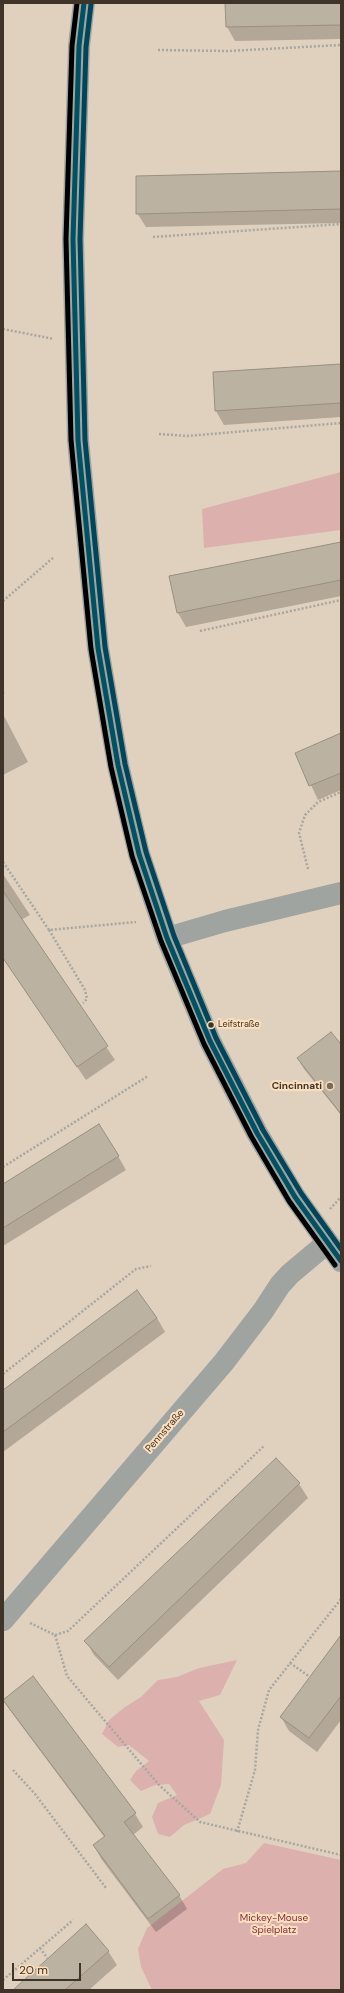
<!DOCTYPE html>
<meta charset="utf-8">
<style>
body{margin:0}
#map{position:relative;width:344px;height:1993px;overflow:hidden;background:#e0d1bf;font-family:"DM Sans",sans-serif}
canvas{display:block}
.frame{position:absolute;inset:0;border:4px solid #3f3427;pointer-events:none}
.scale{position:absolute;left:12px;top:1963px;width:69px;height:18px;box-sizing:border-box;border:2px solid #3f3427;border-top:0;padding-left:5px;font-size:12px;line-height:14px;white-space:nowrap;color:#3f3427;-webkit-text-stroke:3px #fcdfbd;paint-order:stroke}
</style>
<div id="map">
<canvas width="344" height="1993"></canvas>
<div class="frame"></div>
<div class="scale">20 m</div>
</div>
<script>
const g = document.querySelector('canvas').getContext('2d');
g.lineJoin = 'round';
function fillPath(path, color) {
  g.fillStyle = color;
  g.fill(path, 'evenodd');
}
function shape(rows) {
  const path = new Path2D();
  for (const r of rows) {
    path.moveTo(r[0], r[1]);
    for (let i = 2; i < r.length; i += 2) path.lineTo(r[i], r[i + 1]);
  }
  return path;
}
function stroke(path, color, width, dash) {
  g.strokeStyle = color;
  g.lineWidth = width;
  g.lineCap = dash ? 'butt' : 'round';
  g.setLineDash(dash || []);
  g.stroke(path);
}
function label(font, color, halo, rows, align = 'center') {
  g.font = font + ' "DM Sans",sans-serif';
  g.lineWidth = 4;
  g.setLineDash([]);
  g.textBaseline = 'middle';
  g.strokeStyle = halo;
  g.fillStyle = color;
  for (const [text, x, y, turn = 0] of rows) {
    g.save();
    g.translate(x, y);
    g.rotate((+turn || 0) * Math.PI / 180);
    g.textAlign = isNaN(turn) ? turn : align;
    if (halo) g.strokeText(text, 0, 0);
    g.fillText(text, 0, 0);
    g.restore();
  }
}
const green = shape([
 [341,472,341,530,204,548,202,509],
 [237,1660,220,1695,199,1701,224,1740,221,1785,210,1814,184,1825,170,1837,158,1834,152,1817,158,1803,177,1795,169,1784,155,1785,141,1791,130,1780,136,1771,149,1761,129,1745,118,1747,102,1734,109,1720,125,1707,141,1697,158,1680,177,1677,199,1668],
 [264,1843,341,1860,341,1990,152,1990,141,1967,138,1949,147,1928,223,1869,246,1863]
]);
const shadow = shape([
 [226,3,341,3,341,39,235,41,227,27],
 [341,172,341,223,146,227,137,213],
 [341,365,341,417,224,425,216,411,214,373],
 [341,543,341,596,186,627,178,613],
 [3,714,28,762,3,775],
 [341,734,341,790,318,800,296,753],
 [3,874,30,915,21,920,115,1060,86,1080,3,958],
 [341,1046,341,1115,304,1069,298,1059],
 [118,1156,126,1170,3,1246,3,1185],
 [157,1318,165,1332,3,1452,3,1391],
 [276,1459,299,1484,308,1498,118,1680,94,1655,86,1641],
 [341,1637,341,1720,317,1752,289,1731,281,1717],
 [33,1678,135,1814,143,1827,133,1835,179,1895,187,1909,156,1932,102,1860,94,1846,105,1838,12,1713,3,1700],
 [108,1951,117,1965,89,1990,14,1990]
]);
const building = shape([
 [225,3,341,3,341,25,226,27,225,3],
 [341,171,341,209,136,214,136,176,341,171],
 [341,364,341,403,215,411,213,372,341,364],
 [341,542,341,580,177,613,169,576,341,542],
 [341,733,341,773,309,786,295,753,341,733],
 [3,891,108,1046,77,1067,3,958,3,891],
 [331,1032,341,1044,341,1114,297,1058,331,1032],
 [99,1124,119,1156,3,1228,3,1184,99,1124],
 [137,1290,157,1318,3,1432,3,1390,137,1290],
 [276,1458,300,1483,109,1667,84,1641,276,1458],
 [341,1635,341,1696,309,1738,280,1717,341,1635],
 [33,1676,136,1813,124,1822,180,1895,148,1919,93,1845,105,1836,3,1700,33,1676],
 [86,1924,109,1951,65,1990,13,1990,86,1924]
]);
const path = shape([
 [158,50,228,51,341,45],
 [153,237,341,224],
 [3,329,54,339],
 [159,434,187,436,341,423],
 [3,601,54,557],
 [200,631,341,600],
 [3,692,3,694],
 [3,862,49,930,136,922],
 [308,869,299,833,305,815,318,802,341,792],
 [49,930,85,990,87,999,83,1003],
 [3,1167,148,1076],
 [330,1209,341,1197],
 [3,1374,136,1269,151,1266],
 [30,1623,55,1635,68,1631,264,1446],
 [55,1635,67,1676,159,1785,200,1822,341,1855],
 [290,1663,310,1677],
 [13,1770,35,1794,106,1888],
 [237,1832,255,1770,258,1730,269,1690,341,1599],
 [40,1948,48,1959],
 [3,1980,73,1920]
]);
const minor = shape([
 [84,3,79,46,73,239,78,440,98,648,118,765,139,854,167,938,210,1041,257,1133,295,1197,341,1261],
 [167,938,225,921,341,893],
 [3,1620,224,1362,263,1311,280,1285,290,1274,327,1243]
]);
const bus1 = shape([
 [84,3,79,46,73,239,78,440,98,648,118,765,139,854,167,938,210,1041,257,1133,295,1197,341,1261]
]);
const bus2 = shape([
 [77,3,72,46,66,239,71,440,91,649,111,767,132,856,161,941,204,1044,251,1136,289,1201,335,1265]
]);
const bus3 = shape([
 [91,4,86,47,80,239,85,440,105,647,125,764,146,852,174,936,216,1038,263,1130,301,1193,341,1249]
]);
const markers = [
 [211,1025,3.5,"#3f3427"],
 [330,1086,4,"#776b5c"]
];
const busNames = [
 ["Leifstraße",218,1025]
];
const poiNames = [
 ["Cincinnati",322,1086]
];
const streetNames = [
 ["Pennstraße",165,1431,-49]
];
const parkNames = [
 ["Mickey-Mouse",274,1918],
 ["Spielplatz",274,1930]
];
fillPath(green, '#dcb1ad');
fillPath(shadow, '#0003');
fillPath(building, '#bbb2a2');
stroke(building, '#988f80', 1);
stroke(path, '#a7a6a0', 2.5, [2, 2]);
stroke(minor, '#9fa4a0', 22);
stroke(bus1, '#005262', 5);
stroke(bus2, '#000', 5);
stroke(bus3, '#00465a', 5);
for (const [x, y, r, color] of markers) {
  const dot = new Path2D();
  dot.arc(x, y, r, 0, 2 * Math.PI);
  g.fillStyle = color;
  g.fill(dot);
  stroke(dot, '#fcdfbd', 1.5);
}
label('9px', '#3f3427', '#fcdfbd', busNames, 'left');
label('bold 10px', '#3f3427', '#fcdfbd', poiNames, 'right');
label('10px', '#3f3427', '#fcdfbd', streetNames);
label('10px', '#812d3e', '#fcdfbd', parkNames);
</script>
